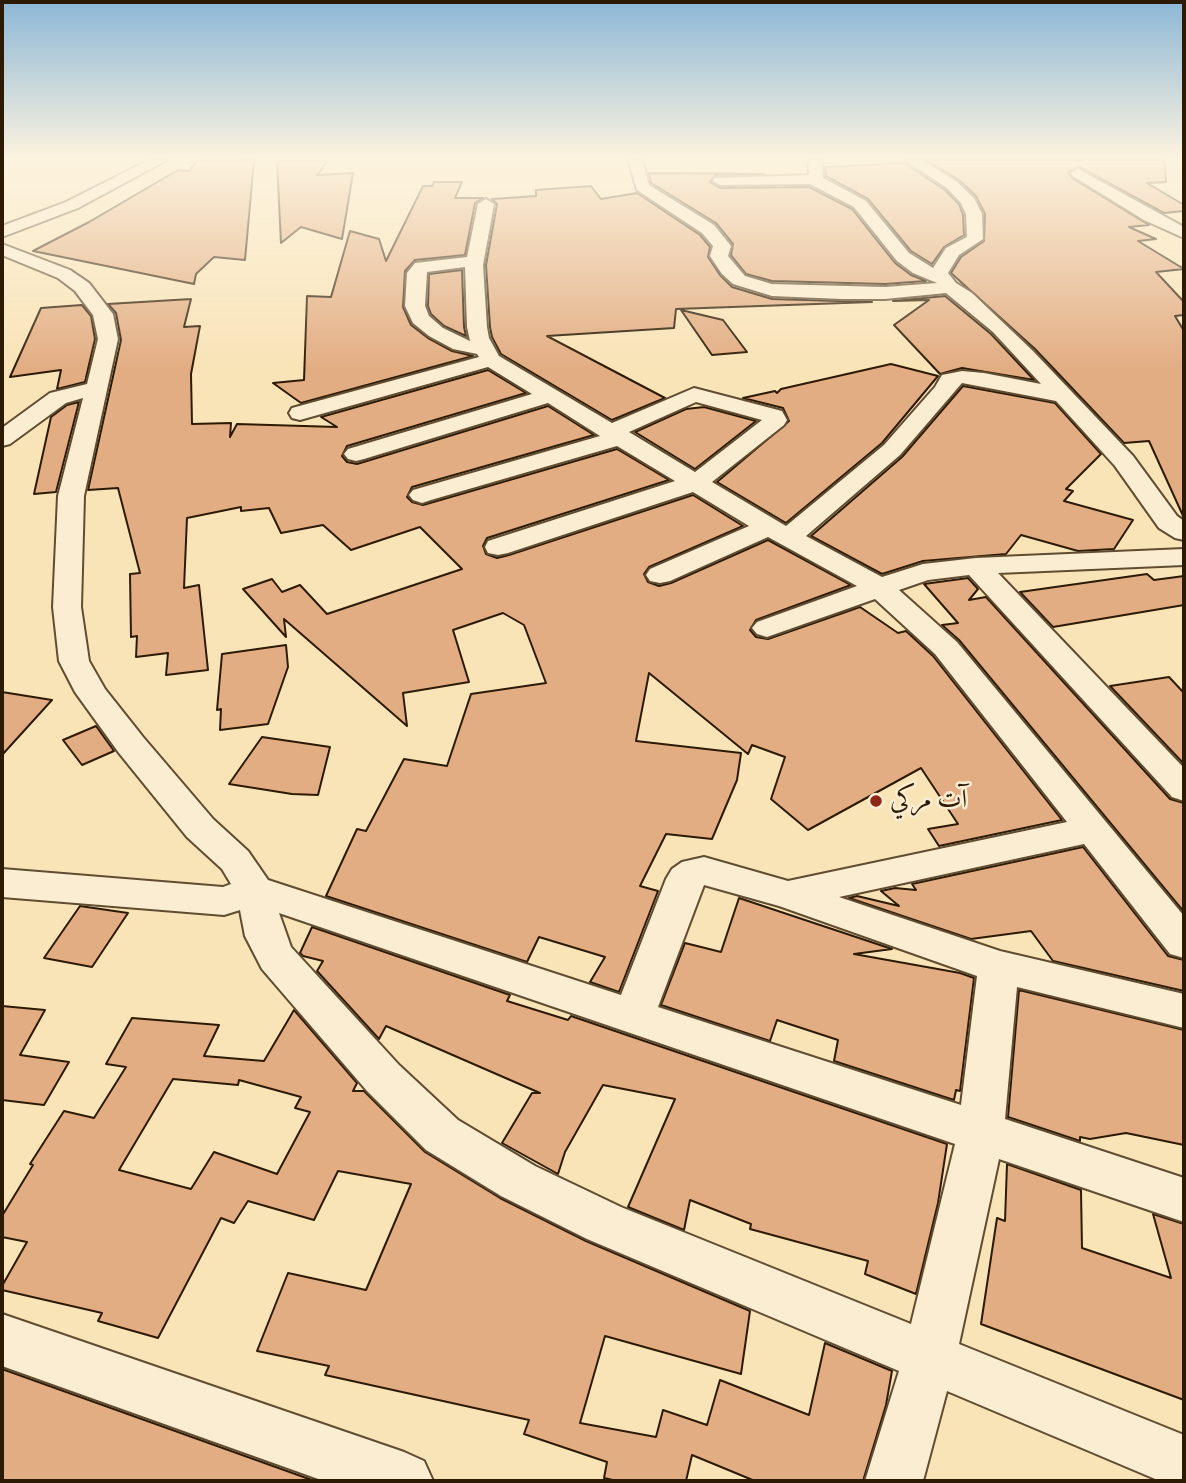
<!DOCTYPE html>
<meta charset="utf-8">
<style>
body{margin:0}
#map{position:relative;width:1186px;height:1483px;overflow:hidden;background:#f9e4b8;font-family:"IM FELL French Canon",serif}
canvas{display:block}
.frame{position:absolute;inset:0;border:4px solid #2d1a03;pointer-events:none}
</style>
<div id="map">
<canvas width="1186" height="1483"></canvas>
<div class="frame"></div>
</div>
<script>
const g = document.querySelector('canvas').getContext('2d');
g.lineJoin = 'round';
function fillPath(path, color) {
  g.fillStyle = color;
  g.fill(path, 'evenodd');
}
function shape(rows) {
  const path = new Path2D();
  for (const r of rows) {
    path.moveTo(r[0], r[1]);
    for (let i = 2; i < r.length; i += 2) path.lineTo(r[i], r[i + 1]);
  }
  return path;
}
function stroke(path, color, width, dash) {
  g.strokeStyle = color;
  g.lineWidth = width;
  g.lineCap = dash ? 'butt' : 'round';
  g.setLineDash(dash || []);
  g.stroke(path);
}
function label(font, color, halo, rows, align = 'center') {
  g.font = font + ' "IM FELL French Canon",Amiri,serif';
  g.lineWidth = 5;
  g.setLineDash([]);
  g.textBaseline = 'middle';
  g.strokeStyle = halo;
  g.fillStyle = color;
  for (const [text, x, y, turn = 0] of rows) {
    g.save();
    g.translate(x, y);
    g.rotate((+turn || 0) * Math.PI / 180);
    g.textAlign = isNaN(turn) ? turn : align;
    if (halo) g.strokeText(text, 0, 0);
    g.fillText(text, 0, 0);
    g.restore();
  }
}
const building = shape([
 [254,160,245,260,214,257,196,274,194,284,33,251,89,222,178,170,189,171,197,161,254,160],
 [927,160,1165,160,1166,182,1147,183,1184,205,1184,211,1164,213,1079,167,1068,172,1072,178,1149,225,1129,227,1156,239,1138,241,1184,269,1156,272,1184,302,1184,315,1175,316,1184,331,1184,518,1149,441,1124,443,1035,349,951,273,961,257,984,241,985,214,976,196,959,180,927,160],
 [277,161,328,161,317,175,353,173,342,239,301,227,281,243,277,161],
 [904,163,945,190,959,204,963,215,964,235,944,247,932,264,911,251,868,199,826,176,825,167,904,163],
 [649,173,764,174,715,175,710,182,720,188,809,187,852,209,895,263,911,275,926,281,885,284,772,281,746,274,731,255,733,244,716,223,651,183,649,173],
 [434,182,462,182,455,198,483,198,475,203,465,255,415,260,405,271,403,307,411,325,428,338,452,351,473,356,301,403,273,383,304,380,307,296,331,297,350,231,379,239,386,261,423,186,432,186,434,182],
 [591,186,601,199,637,193,700,235,710,247,708,257,720,275,732,287,772,299,872,302,676,309,674,328,547,336,665,398,612,420,501,354,492,337,490,327,486,265,497,204,492,199,536,196,536,190,591,186],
 [462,270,464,327,466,336,444,326,431,314,428,306,429,274,462,270],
 [945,296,991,334,1034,380,962,368,940,374,894,325,929,300,893,301,945,296],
 [191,299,184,327,200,326,191,374,192,424,231,423,230,437,237,424,337,427,321,417,488,370,526,393,347,446,342,456,347,462,357,464,548,406,594,435,412,487,407,497,412,502,423,505,617,449,669,480,487,538,483,546,486,554,497,558,509,555,693,495,743,526,649,567,644,574,648,582,659,586,671,583,768,540,851,585,756,620,750,630,756,637,768,639,860,607,898,633,906,631,933,656,1062,820,939,846,928,829,958,824,921,768,808,830,771,799,785,757,752,745,748,754,649,673,636,741,741,753,737,780,712,839,666,834,640,886,658,891,619,992,590,982,605,957,539,937,527,962,326,896,357,829,366,831,404,759,447,766,471,694,546,683,524,625,503,613,453,630,469,682,403,693,407,726,284,619,286,637,243,589,272,579,282,592,300,585,327,614,462,569,420,527,351,550,323,525,281,533,269,508,241,511,241,507,187,518,184,588,199,585,208,670,166,675,168,653,136,657,137,636,131,637,130,574,140,573,118,488,88,490,121,340,116,313,108,304,191,299],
 [82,305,91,316,95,339,85,382,57,389,61,370,10,377,41,308,82,305],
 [681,310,723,320,747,352,712,355,681,310],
 [891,364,938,376,882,443,786,523,717,482,789,421,783,408,743,398,775,391,777,393,781,389,891,364],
 [963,386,1055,403,1101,454,1066,489,1073,491,1064,501,1133,520,1114,549,1078,551,1021,535,1006,554,923,561,882,574,811,536,902,457,963,386],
 [79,402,56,492,34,494,51,417,67,405,79,402],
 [704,407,756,421,695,469,635,432,686,409,704,407],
 [1147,574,1154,580,1184,576,1184,605,1053,627,1020,592,1147,574],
 [968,578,978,589,969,600,986,597,1170,799,1184,803,1184,912,959,640,942,625,958,623,924,584,968,578],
 [286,645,288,667,268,724,220,730,221,709,217,710,222,654,286,645],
 [1169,677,1184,693,1184,764,1110,686,1169,677],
 [2,692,52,700,2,755,2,692],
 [96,726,114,751,82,765,63,740,96,726],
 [262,737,330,747,318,795,292,794,229,784,262,737],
 [1083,847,1168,956,1184,960,1184,991,1053,961,1031,931,971,939,849,898,857,896,899,906,881,891,895,888,916,890,912,884,1083,847],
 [739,898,892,949,854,954,960,973,974,978,960,1091,956,1090,954,1100,834,1061,838,1040,777,1020,770,1041,661,1005,685,943,721,952,739,898],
 [80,906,128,913,92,967,44,958,80,906],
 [312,927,510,995,507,1001,568,1020,571,1016,947,1144,938,1203,916,1294,865,1274,868,1261,750,1229,751,1224,690,1200,684,1230,628,1207,675,1099,603,1085,565,1152,558,1174,502,1143,532,1093,540,1093,386,1026,379,1039,317,971,323,961,303,956,300,953,312,927],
 [1019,990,1184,1030,1184,1145,1126,1133,1090,1139,1080,1137,1080,1141,1008,1117,1019,990],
 [2,1006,45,1010,20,1055,69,1062,44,1105,2,1100,2,1006],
 [294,1010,357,1083,353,1091,364,1091,425,1152,500,1198,586,1241,750,1311,741,1374,605,1336,580,1423,656,1437,663,1410,707,1425,720,1380,809,1415,825,1343,892,1371,886,1405,863,1481,755,1481,692,1455,686,1481,617,1481,604,1478,607,1462,524,1434,529,1420,325,1375,329,1366,257,1351,288,1273,366,1290,411,1184,338,1171,314,1220,248,1201,234,1223,221,1218,158,1338,98,1321,102,1313,2,1290,2,1286,27,1242,2,1237,2,1216,33,1165,30,1164,64,1111,94,1118,126,1067,106,1064,132,1018,219,1025,204,1056,264,1061,294,1010],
 [173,1079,238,1085,239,1080,301,1097,295,1108,310,1112,277,1174,214,1152,191,1189,119,1170,173,1079],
 [1007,1164,1081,1190,1082,1248,1171,1278,1153,1214,1184,1224,1184,1400,981,1324,997,1218,1005,1221,1007,1164],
 [2,1369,312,1480,2,1481,2,1369]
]);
const street = shape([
 [149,160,167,160,78,208,2,237,2,226,66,202,149,160],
 [628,160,642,160,649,185,714,225,731,246,728,256,745,276,772,284,885,287,937,283,913,273,897,261,854,207,810,184,720,185,713,181,715,178,809,175,808,160,822,160,823,178,866,201,909,253,933,268,946,248,967,237,966,214,961,203,947,188,905,160,922,160,957,182,974,198,982,214,983,239,959,255,948,273,956,283,972,293,1033,351,1133,456,1177,516,1184,521,1184,540,1175,538,1159,528,1115,466,1056,401,962,383,900,455,806,536,882,577,923,564,976,558,1184,549,1184,565,998,573,1184,768,1184,801,1172,797,969,575,928,580,899,590,957,642,1184,916,1184,958,1170,954,1084,844,839,897,1000,951,1184,994,1184,1028,1017,987,1005,1119,1184,1178,1184,1222,999,1159,959,1344,1184,1435,1184,1481,1160,1481,947,1391,923,1481,865,1481,899,1371,587,1239,501,1196,426,1150,367,1091,262,969,245,936,240,910,224,915,2,897,2,869,223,887,231,884,222,869,187,837,119,753,75,692,59,661,53,607,58,496,83,398,66,403,10,444,2,446,2,428,50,393,87,384,98,339,93,315,75,291,58,278,2,255,2,244,70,270,89,283,113,314,118,339,84,496,81,607,89,661,105,689,143,737,213,819,248,851,268,880,621,995,666,879,672,869,682,862,704,857,788,881,1067,822,935,654,875,599,767,637,757,634,752,628,757,622,857,586,768,537,670,581,660,583,650,581,646,575,650,569,749,526,693,492,508,553,498,555,488,553,485,547,488,541,675,481,617,446,431,500,422,503,413,500,409,495,413,490,600,436,548,403,364,459,356,461,348,459,344,454,348,449,532,394,488,367,300,420,292,418,289,413,292,408,479,357,477,354,453,349,429,336,413,323,405,306,407,273,415,263,467,257,478,204,486,199,494,204,483,265,487,327,489,338,499,356,612,423,694,388,782,411,787,420,784,425,712,482,786,526,884,445,935,387,942,375,962,371,984,373,1041,384,993,332,946,293,885,299,842,299,772,296,733,284,722,274,710,256,713,246,702,233,637,190,628,160],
 [465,267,467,327,470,341,443,328,429,316,425,306,427,272,465,267],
 [696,402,762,420,695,472,629,432,696,402],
 [704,885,779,906,977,976,961,1105,658,1007,704,885],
 [279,913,955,1144,911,1324,621,1207,535,1166,458,1120,399,1065,291,947,279,913],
 [1078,169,1184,227,1184,238,1144,220,1073,176,1071,173,1078,169],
 [2,1314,404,1452,424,1461,433,1481,324,1481,2,1366,2,1314]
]);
const markers = [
 [876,801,7,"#8f2418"]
];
const poiNames = [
 ["آت مركي",890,801]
];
fillPath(building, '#e2ad83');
stroke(building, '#2d1a03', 2);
stroke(street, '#604c30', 4);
fillPath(street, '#fbedd1');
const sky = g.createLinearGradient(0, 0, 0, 368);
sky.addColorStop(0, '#8cb7d6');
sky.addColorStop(0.43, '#fcf3df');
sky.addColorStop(1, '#fcf3df00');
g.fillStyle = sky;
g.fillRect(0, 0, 1186, 368);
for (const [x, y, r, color] of markers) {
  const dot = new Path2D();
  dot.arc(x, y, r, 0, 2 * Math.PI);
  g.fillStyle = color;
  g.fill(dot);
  stroke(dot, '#fbedd1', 2.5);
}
label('26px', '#2d1a03', '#fbedd1', poiNames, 'left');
</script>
